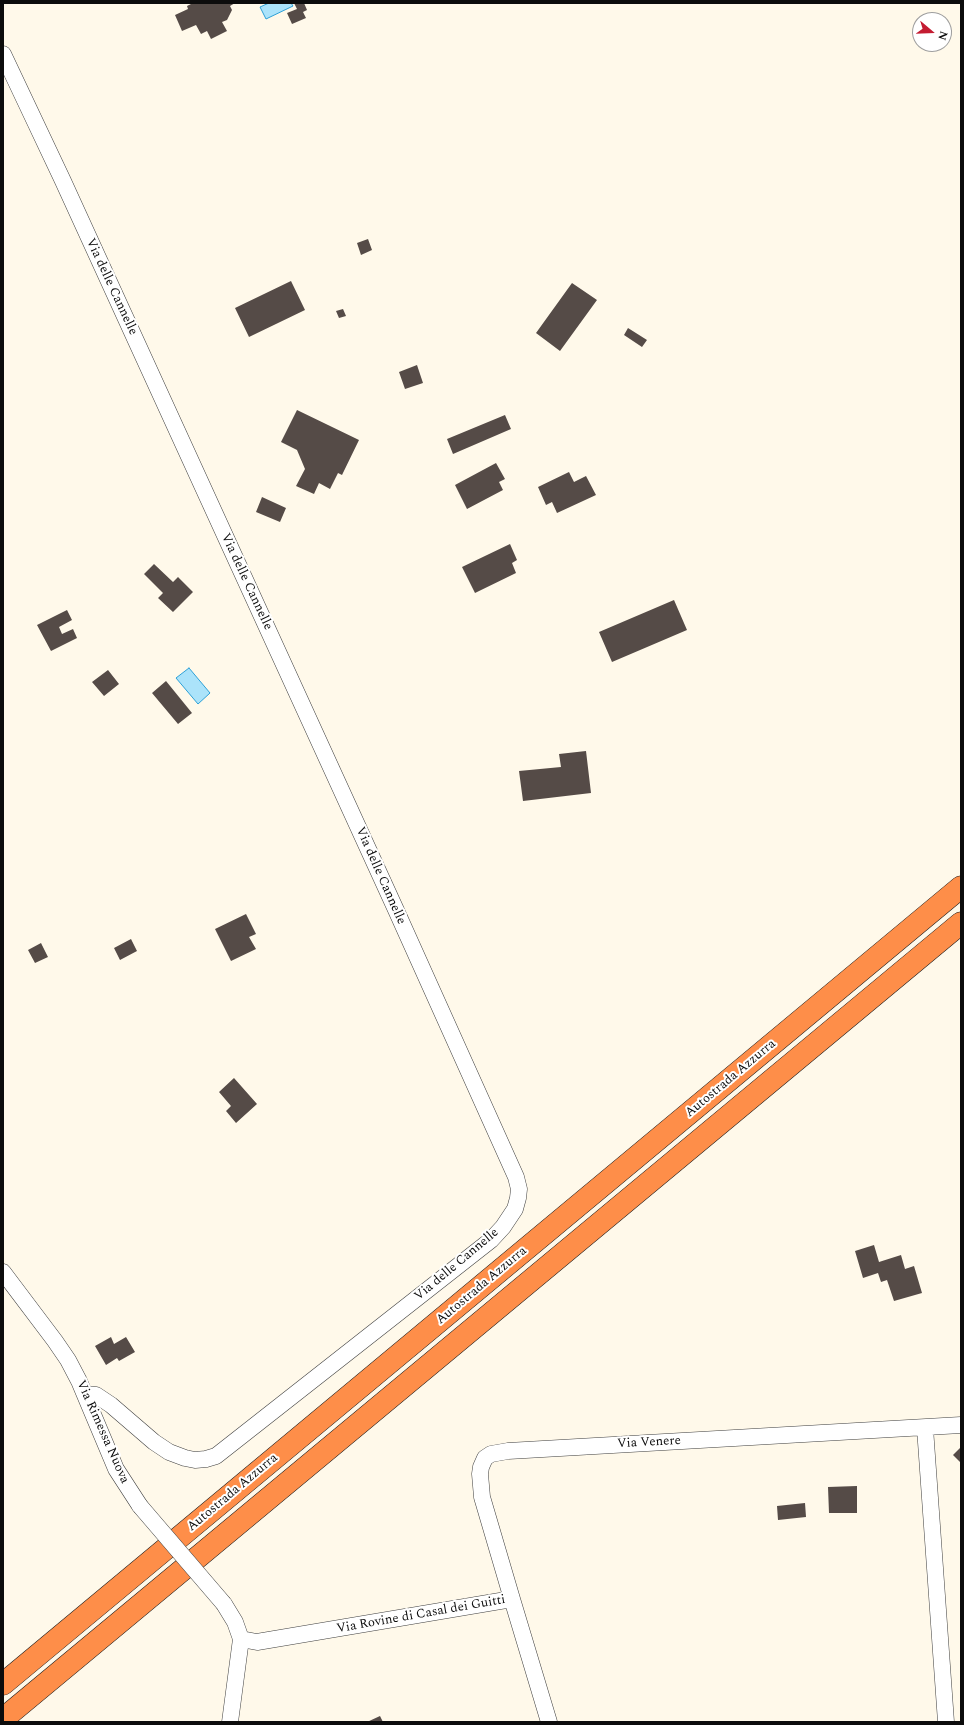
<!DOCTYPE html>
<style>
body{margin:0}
#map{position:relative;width:964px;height:1725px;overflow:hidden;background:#fff9ea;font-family:Spectral,serif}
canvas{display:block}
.frame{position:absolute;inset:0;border:4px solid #0c0c0c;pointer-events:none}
.north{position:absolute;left:912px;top:12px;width:40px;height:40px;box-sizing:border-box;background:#fff;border:1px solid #9e9e9e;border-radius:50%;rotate:109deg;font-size:11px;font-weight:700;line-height:16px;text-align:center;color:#0c0c0c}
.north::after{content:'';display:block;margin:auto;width:14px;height:18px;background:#c41b31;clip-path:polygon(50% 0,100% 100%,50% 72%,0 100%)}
</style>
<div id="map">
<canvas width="964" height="1725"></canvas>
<div class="frame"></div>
<div class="north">N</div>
</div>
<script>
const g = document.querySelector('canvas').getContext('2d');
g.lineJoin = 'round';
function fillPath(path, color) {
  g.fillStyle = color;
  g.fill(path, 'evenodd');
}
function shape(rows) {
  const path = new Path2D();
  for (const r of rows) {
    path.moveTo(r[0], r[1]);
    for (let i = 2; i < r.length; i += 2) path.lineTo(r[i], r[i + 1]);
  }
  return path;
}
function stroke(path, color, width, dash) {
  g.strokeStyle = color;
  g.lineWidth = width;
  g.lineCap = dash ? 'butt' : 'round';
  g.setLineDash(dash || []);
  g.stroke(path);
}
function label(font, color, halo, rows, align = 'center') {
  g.font = font + ' Spectral,serif';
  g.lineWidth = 4;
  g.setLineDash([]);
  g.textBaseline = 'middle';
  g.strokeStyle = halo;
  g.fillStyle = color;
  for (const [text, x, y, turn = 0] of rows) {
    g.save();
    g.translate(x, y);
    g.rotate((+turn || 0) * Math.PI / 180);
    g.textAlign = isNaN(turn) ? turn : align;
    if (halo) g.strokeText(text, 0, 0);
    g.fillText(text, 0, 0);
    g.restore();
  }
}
const water = shape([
 [269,3,291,3,293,6,266,19,260,7,269,3],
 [189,668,210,693,198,704,176,678,189,668]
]);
const building = shape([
 [193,3,235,3,230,6,232,10,227,20,222,22,227,31,211,39,207,31,201,34,196,25,182,31,175,15,188,9,187,6],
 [294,3,304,3,307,10,303,12,306,18,292,24,287,13,297,9],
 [368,239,372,250,361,255,357,243],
 [291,281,305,310,249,337,235,308],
 [572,283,597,300,560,351,536,333],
 [343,309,346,316,339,318,336,311],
 [628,328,647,340,642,347,624,335],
 [417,365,423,383,405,389,399,372],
 [297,410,359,440,342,475,338,473,330,489,319,483,314,494,296,486,305,469,297,450,281,442],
 [505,415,511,429,453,454,447,439],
 [496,463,505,479,499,482,503,490,467,509,455,485],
 [569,472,574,482,586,476,596,495,557,513,552,502,546,505,538,487],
 [262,497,286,508,280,522,256,512],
 [510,544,517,560,512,563,516,573,475,593,462,567],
 [154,564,173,582,178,577,193,592,173,612,158,598,163,593,144,574],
 [674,600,687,630,612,662,599,632],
 [67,610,72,620,59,627,62,634,73,629,77,638,51,651,37,625],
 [108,670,119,684,104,696,92,682],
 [166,681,192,713,178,724,152,693],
 [586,751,591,793,523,801,519,771,561,767,559,754],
 [246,914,256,934,249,937,256,949,231,961,215,929],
 [131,939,137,951,120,960,114,948],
 [41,943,48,957,35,963,28,950],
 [234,1078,257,1104,236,1123,226,1111,231,1106,219,1092],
 [874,1245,879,1262,901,1255,905,1269,914,1266,922,1293,894,1301,887,1280,881,1282,878,1273,863,1278,855,1251],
 [111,1337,114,1344,126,1337,135,1352,119,1361,117,1358,106,1365,95,1346],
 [961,1447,961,1463,953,1455],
 [857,1486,857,1513,829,1513,828,1487],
 [805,1503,806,1517,778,1520,777,1506],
 [380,1716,383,1722,367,1722]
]);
const street = shape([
 [3,54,63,181,396,910,516,1177,519,1189,518,1198,515,1209,503,1227,491,1240,216,1456,206,1459,195,1460,185,1458,169,1452,154,1442,111,1405,96,1395,85,1394],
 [3,1272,55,1341,68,1360,79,1381,116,1469,140,1506],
 [925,1428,946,1722],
 [512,1599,482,1497,480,1474,481,1467,485,1458,491,1454,508,1451,961,1425],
 [224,1604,235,1622,241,1639,257,1642,512,1599,549,1722],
 [230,1722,241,1639]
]);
const highway = shape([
 [3,1684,961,887],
 [3,1719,961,923]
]);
const streetBridge = shape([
 [140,1506,224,1604]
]);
const streetNames = [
 ["Via delle Cannelle",111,287,65],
 ["Via delle Cannelle",246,582,65],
 ["Via delle Cannelle",380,876,66],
 ["Autostrada Azzurra",731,1079,-40],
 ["Via delle Cannelle",457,1265,-40],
 ["Autostrada Azzurra",482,1286,-40],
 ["Via Rimessa Nuova",102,1432,66],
 ["Via Venere",649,1443,-3],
 ["Autostrada Azzurra",233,1493,-40],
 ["Via Rovine di Casal dei Guitti",421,1615,-10]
];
fillPath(water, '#abe3fa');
stroke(water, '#2da0d6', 1);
fillPath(building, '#554b47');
stroke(street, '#3f3f3f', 17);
stroke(highway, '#1d1d1d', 23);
stroke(street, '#fff', 16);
stroke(highway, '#fe8e49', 22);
stroke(streetBridge, '#3f3f3f', 17, []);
stroke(streetBridge, '#fff', 16);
label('13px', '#0c0c0c', '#fff', streetNames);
</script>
